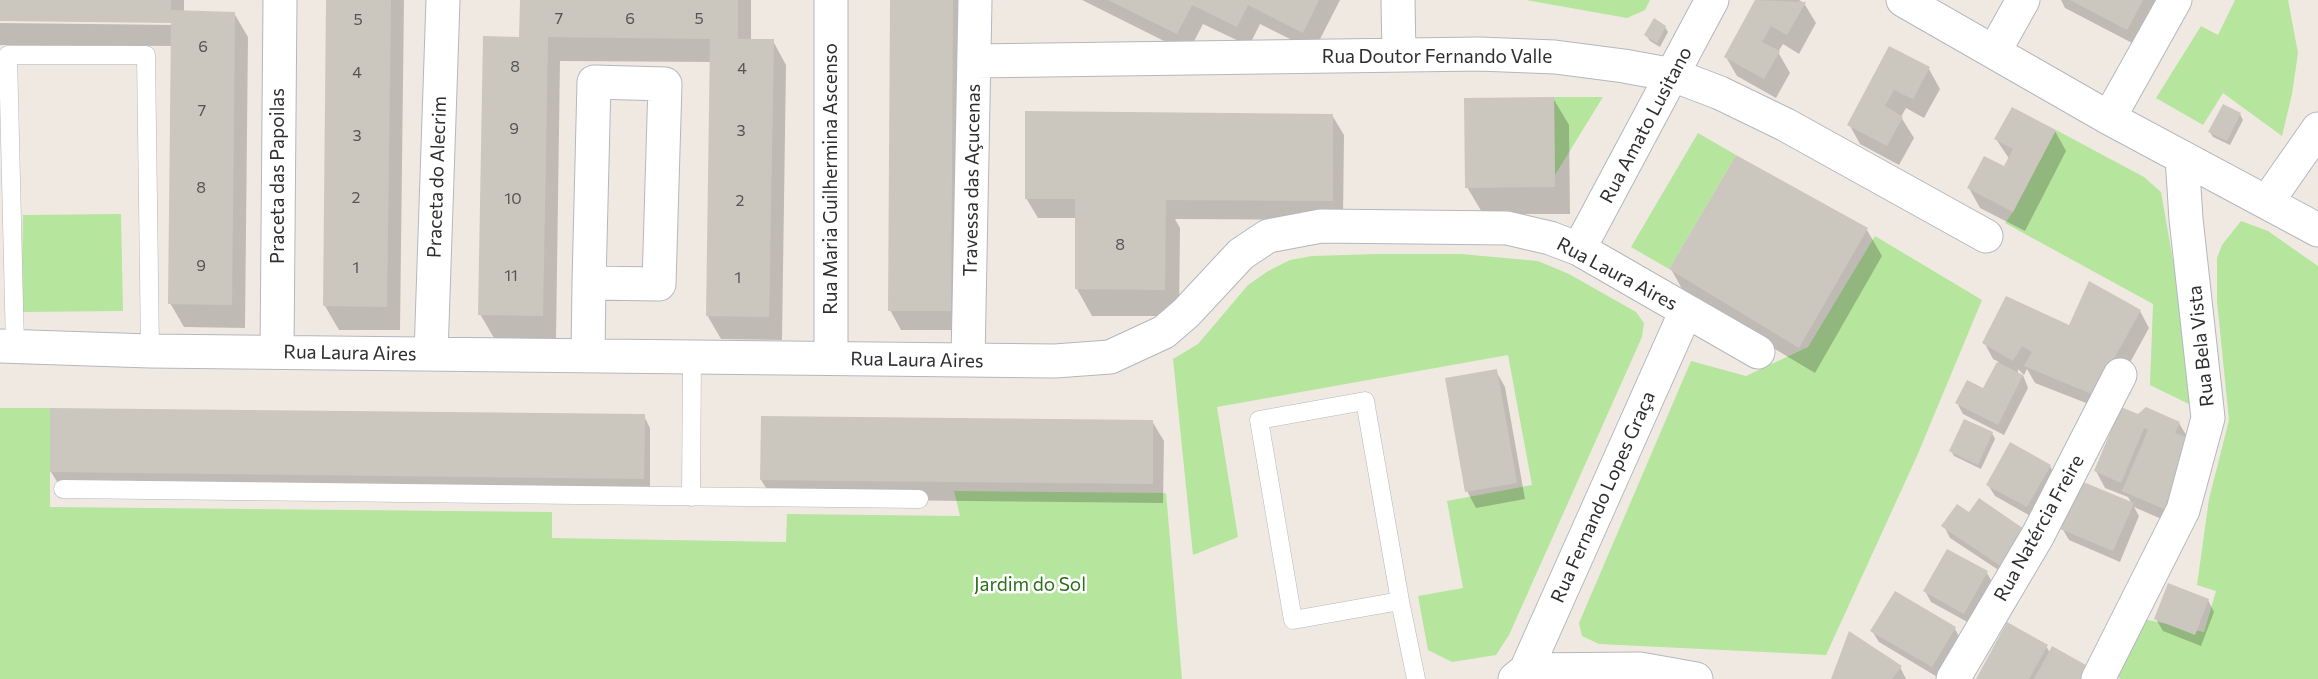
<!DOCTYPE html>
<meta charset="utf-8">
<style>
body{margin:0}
canvas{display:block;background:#efe9e1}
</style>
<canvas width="2318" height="679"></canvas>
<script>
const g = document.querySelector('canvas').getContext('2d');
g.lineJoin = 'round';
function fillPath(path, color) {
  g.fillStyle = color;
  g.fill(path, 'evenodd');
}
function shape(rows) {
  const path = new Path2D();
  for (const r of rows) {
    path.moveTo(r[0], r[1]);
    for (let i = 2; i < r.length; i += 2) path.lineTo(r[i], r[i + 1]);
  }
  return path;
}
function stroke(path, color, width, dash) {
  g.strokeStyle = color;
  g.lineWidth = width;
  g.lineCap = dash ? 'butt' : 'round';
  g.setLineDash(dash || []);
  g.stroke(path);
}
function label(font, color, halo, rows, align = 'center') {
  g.font = font + ' Commissioner,sans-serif';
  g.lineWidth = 5;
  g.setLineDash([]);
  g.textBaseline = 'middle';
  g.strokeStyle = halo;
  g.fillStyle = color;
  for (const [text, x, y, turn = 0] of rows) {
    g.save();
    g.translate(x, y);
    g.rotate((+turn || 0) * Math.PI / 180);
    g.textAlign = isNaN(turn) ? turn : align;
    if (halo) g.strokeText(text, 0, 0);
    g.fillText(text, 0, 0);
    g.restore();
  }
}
const green = shape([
 [1526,0,1650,0,1645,10,1627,18],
 [2235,0,2288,0,2298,53,2292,94,2282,136,2223,93,2203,125,2156,98,2201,26,2218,35],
 [1554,97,1603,97,1555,175],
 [2056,130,2144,177,2161,192,2199,409,2150,385,2153,304,2005,223,2013,212],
 [1698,133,1736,155,1669,269,1631,247],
 [121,214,123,311,21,312,23,215],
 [2241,221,2268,231,2318,266,2318,679,2121,679,2116,676,2139,618,2204,632,2216,591,2197,585,2209,499,2229,420,2217,301,2217,258,2222,245],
 [1875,236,1982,300,1917,456,1826,655,1599,644,1582,636,1579,623,1691,361,1746,376,1808,347],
 [1377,254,1461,254,1538,261,1569,274,1636,312,1644,323,1642,337,1509,635,1496,655,1452,662,1428,650,1418,596,1463,588,1447,501,1532,485,1508,355,1217,407,1238,537,1193,555,1173,359,1198,344,1248,285,1268,271,1290,260,1312,256],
 [0,408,50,408,50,507,552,512,552,538,786,542,787,514,960,516,954,491,1166,493,1182,679,0,679]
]);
const shadow = shape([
 [0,0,184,0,184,12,234,13,248,37,245,328,184,327,170,303,173,46,0,45,0,23,180,25,180,21,0,20],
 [328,0,404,0,400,330,339,330,325,306],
 [522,0,751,0,751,41,773,41,786,65,782,340,721,339,707,315,712,62,560,61,556,339,494,338,480,314,521,39],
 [892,0,964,0,962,330,901,330,890,310],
 [1082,0,1340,0,1314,51,1260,24,1249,46,1203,24,1188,53],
 [1757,0,1799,0,1804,3,1816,23,1799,54,1783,44,1778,52,1790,73,1776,98,1737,76,1726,57],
 [2061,0,2160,0,2136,45,2065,8],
 [1665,27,1668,32,1660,47,1650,41,1646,35],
 [1890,48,1929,69,1940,89,1924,118,1906,108,1901,117,1914,138,1899,165,1860,144,1849,124],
 [1553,98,1569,125,1570,214,1483,214,1467,187],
 [2240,114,2243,120,2230,145,2213,137,2210,132],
 [1332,115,1344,135,1343,220,1175,219,1180,228,1179,316,1092,316,1077,289,1077,218,1038,218,1026,198],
 [2055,131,2066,151,2025,231,1980,208,1969,188,2005,168,2010,160,1996,139],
 [1867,230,1882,256,1815,373,1686,296,1671,269],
 [2140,311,2149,328,2104,410,2035,383,2027,369,2024,375,2018,369,2018,375,2023,375,2028,388,2004,435,1963,414,1957,403,1984,390,1999,362,1993,359,1984,342,2070,327],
 [1496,371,1505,387,1525,499,1476,508,1467,491],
 [644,416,650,428,650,490,61,488,51,472],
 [2138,416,2179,423,2189,440,2173,524,2134,507,2139,516,2120,562,2069,540,2062,528,2132,504,2128,497,2105,488,2096,471],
 [1152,421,1164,441,1163,503,773,499,761,480],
 [1992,433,1995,439,1981,469,1954,456,1951,451],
 [2050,466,2056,478,2034,518,1995,496,1988,485],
 [1969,514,2009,577,1950,538,1944,526],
 [1987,573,1993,584,1971,624,1931,602,1925,591],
 [2208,600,2214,612,2201,646,2163,631,2156,619],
 [1955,629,1961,640,1939,678,1879,642,1872,631],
 [2046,646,2050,653,2097,679,1978,679],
 [1900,667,1906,679,1833,679]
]);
const building = shape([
 [0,0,171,0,171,10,235,12,232,305,168,304,171,23,0,21],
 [326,0,391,0,387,307,323,306],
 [520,0,738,0,738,39,774,39,769,317,706,316,710,39,548,37,543,316,478,315,483,36,519,37],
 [890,0,953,0,951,311,888,311],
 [1108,0,1319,0,1303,33,1248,5,1237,27,1192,5,1177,34],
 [1755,0,1806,2,1787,35,1771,26,1762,42,1780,51,1764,79,1724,57],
 [2070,0,2143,0,2127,30],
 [1654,18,1666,26,1657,43,1644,35],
 [1889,46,1930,67,1913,99,1894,90,1885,106,1903,117,1887,146,1847,125],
 [1554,97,1555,187,1465,188,1464,98],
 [2223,104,2241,113,2227,141,2208,132],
 [2012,107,2056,130,2013,212,1967,188,1984,156,2004,166,2013,149,1994,139],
 [1025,111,1333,114,1333,201,1166,200,1165,290,1075,289,1075,199,1025,199],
 [1736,155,1868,228,1799,348,1669,269],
 [2089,281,2141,310,2094,395,2024,366,2032,352,2022,346,2013,361,1982,343,2006,296,2069,325],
 [1997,362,2023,375,1998,425,1955,403,1967,380,1983,388],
 [1497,369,1517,483,1465,492,1445,378],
 [2121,407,2138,414,2146,407,2180,422,2175,433,2194,440,2164,509,2122,491,2148,430,2144,428,2121,483,2094,471],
 [50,408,645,414,644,479,50,472],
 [761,416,1153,420,1153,484,760,480],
 [1964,419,1993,432,1978,465,1949,451],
 [2010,442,2051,465,2027,507,1986,485],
 [2081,481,2134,503,2113,551,2060,529],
 [1979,498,2027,531,2002,567,1941,526,1957,504,1969,512],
 [1947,549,1988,571,1964,614,1923,591],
 [2168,583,2209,599,2195,635,2154,619],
 [1895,591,1956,627,1932,667,1870,631],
 [2007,622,2048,645,2029,679,1976,679],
 [1849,631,1902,666,1892,679,1831,679],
 [2052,646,2093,669,2088,679,2034,679]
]);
const lane = shape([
 [15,346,8,55,146,55,150,351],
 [1365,401,1400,601,1293,620,1259,420,1365,401],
 [63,489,919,499],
 [691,497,692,357],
 [1400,601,1416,679]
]);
const street = shape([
 [831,0,831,358],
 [1398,0,1399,55],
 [1903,0,2109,118,2318,230],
 [1994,52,2023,0],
 [974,61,1479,54,1555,57,1624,66,1673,75,1720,93,1786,125,1986,236],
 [2109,118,2175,0],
 [2267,202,2318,129],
 [1579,249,1712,0],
 [0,346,150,351,1055,361,1110,357,1164,332,1186,313,1241,254,1268,236,1321,226,1507,228,1550,238,1579,249,1758,352],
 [277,352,280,0],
 [431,354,443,0],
 [588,356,589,283,594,82,665,84,659,284,589,283],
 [968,360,975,0],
 [1526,670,1640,669,1696,679],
 [1515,679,1526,670,1686,311],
 [1953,679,2038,535,2120,375],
 [2098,679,2183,510,2208,418,2186,219,2182,157]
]);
const numberNames = [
 ["7",559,19],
 ["6",630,19],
 ["5",699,19],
 ["5",358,20],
 ["6",203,47],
 ["8",515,67],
 ["4",742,69],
 ["4",357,73],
 ["7",202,111],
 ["9",514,129],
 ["3",741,131],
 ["3",357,136],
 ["8",201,188],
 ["2",356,198],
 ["10",513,199],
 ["2",740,201],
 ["8",1120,245],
 ["9",201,266],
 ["1",356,268],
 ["11",511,276],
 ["1",738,278]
];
const streetNames = [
 ["Rua Doutor Fernando Valle",1437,57],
 ["Rua Amato Lusitano",1646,125,-62],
 ["Praceta das Papoilas",278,176,-90],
 ["Praceta do Alecrim",437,177,-88],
 ["Rua Maria Guilhermina Ascenso",831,179,-90],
 ["Travessa das Açucenas",972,180,-89],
 ["Rua Laura Aires",1617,274,28],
 ["Rua Bela Vista",2201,346,-96],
 ["Rua Laura Aires",350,353,1],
 ["Rua Laura Aires",917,360,1],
 ["Rua Fernando Lopes Graça",1603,497,-66],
 ["Rua Natércia Freire",2039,528,-61]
];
const parkNames = [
 ["Jardim do Sol",1030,585]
];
fillPath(green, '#b6e59e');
fillPath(shadow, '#0003');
fillPath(building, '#cbc7bf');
stroke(lane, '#b4b7c1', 19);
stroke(street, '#b4b7c1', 35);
stroke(lane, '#fff', 18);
stroke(street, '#fff', 33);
label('16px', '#555452', null, numberNames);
label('19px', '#2e2e2e', '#fff', streetNames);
label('19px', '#2c6e1b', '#fff', parkNames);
</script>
